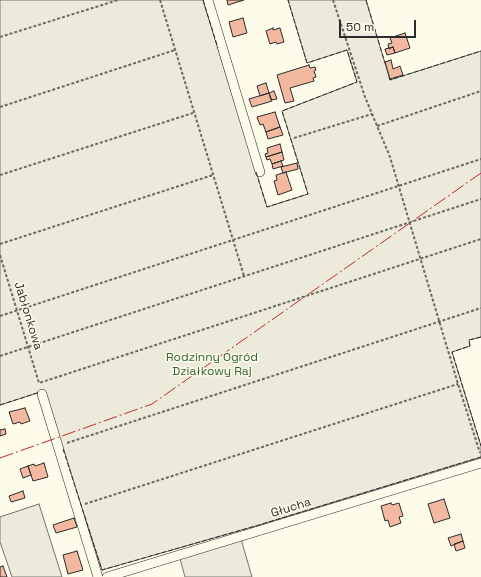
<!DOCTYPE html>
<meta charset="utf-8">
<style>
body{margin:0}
#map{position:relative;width:481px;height:577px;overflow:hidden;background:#fdfbea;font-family:"Space Grotesk",sans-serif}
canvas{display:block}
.scale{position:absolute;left:339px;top:20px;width:77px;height:18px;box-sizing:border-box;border:2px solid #2b2b2b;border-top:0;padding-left:5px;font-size:12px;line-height:14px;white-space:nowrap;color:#2b2b2b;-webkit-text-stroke:3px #fdfbea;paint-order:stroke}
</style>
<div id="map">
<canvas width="481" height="577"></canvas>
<div class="scale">50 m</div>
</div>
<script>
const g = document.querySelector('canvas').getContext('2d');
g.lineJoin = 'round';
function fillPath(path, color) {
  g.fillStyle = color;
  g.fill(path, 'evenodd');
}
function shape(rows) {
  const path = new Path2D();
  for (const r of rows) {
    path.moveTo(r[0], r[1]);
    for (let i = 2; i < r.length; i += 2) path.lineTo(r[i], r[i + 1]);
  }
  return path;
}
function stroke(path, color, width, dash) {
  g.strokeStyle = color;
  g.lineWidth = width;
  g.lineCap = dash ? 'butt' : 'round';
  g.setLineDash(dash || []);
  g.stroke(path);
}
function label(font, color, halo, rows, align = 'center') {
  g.font = font + ' "Space Grotesk",sans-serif';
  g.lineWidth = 3;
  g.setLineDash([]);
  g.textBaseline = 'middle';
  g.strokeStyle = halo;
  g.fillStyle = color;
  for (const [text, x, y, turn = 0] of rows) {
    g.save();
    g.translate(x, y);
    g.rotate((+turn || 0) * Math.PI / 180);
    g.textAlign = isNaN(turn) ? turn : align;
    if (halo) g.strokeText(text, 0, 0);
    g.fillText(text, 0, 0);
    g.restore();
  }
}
const green = shape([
 [0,0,203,0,267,207,308,194,282,111,357,82,347,50,307,63,288,0,366,0,390,80,481,51,481,337,469,340,470,346,452,352,481,446,481,457,259,525,102,570,44,391,0,405,0,0],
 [39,504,62,577,12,577,0,542,0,517,39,504],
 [241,539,252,577,185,577,179,555,241,539]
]);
const building = shape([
 [227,0,244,0,228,5,227,0],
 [243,18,247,33,233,37,229,22,243,18],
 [273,28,273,30,280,28,284,42,277,44,276,42,270,44,266,31,273,28],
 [405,33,410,48,395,53,393,47,389,49,388,44,392,43,390,38,405,33],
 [393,47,395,53,387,55,385,49,393,47],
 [391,60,393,69,400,66,403,75,390,79,385,62,391,60],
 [309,65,310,68,315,67,316,70,314,71,316,77,313,78,314,81,290,88,294,101,285,103,277,75,309,65],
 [266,83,269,93,260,96,257,86,266,83],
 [274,91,277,99,271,100,269,93,274,91],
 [269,93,272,101,252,107,249,99,269,93],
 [275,112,280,127,266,132,263,124,260,125,257,117,275,112],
 [280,127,283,135,268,139,266,132,280,127],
 [280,144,282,152,266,157,265,154,268,153,267,148,280,144],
 [282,152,284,160,272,164,270,159,267,160,266,157,282,152],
 [281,161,283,166,273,169,272,164,281,161],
 [297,163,298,169,283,173,281,167,297,163],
 [286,172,292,190,278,195,274,181,277,180,276,175,286,172],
 [25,408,30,421,21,424,20,422,13,424,9,412,25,408],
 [5,429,6,434,0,436,0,430,5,429],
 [44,463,48,477,33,481,28,466,34,464,35,466,44,463],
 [28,466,31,475,23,478,20,469,28,466],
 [23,491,25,498,11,502,9,496,23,491],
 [444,499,450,518,434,523,428,504,444,499],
 [391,503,392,505,399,503,403,516,399,517,401,523,390,527,388,520,385,521,381,506,391,503],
 [74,518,77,527,56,533,53,525,74,518],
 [461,534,463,541,451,546,448,538,461,534],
 [463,541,465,548,456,551,454,544,463,541],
 [77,551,83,570,68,574,63,555,77,551],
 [3,566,7,577,0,577,0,567,3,566]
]);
const path = shape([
 [160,0,244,276],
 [333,0,365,97,390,157,458,384,480,453],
 [0,37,118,0],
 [0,107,175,50],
 [377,126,481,91],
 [294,138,372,114],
 [0,175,193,113],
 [0,244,213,175],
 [0,255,39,383,481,239],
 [0,316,481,159],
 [0,356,481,199],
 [67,443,481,308],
 [85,504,458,384]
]);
const street = shape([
 [208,0,260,172],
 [42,394,98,577],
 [107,577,481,463]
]);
const fence = shape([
 [203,0,218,48],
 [366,0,385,63],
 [389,77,390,80,481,51],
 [256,172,267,207,308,194,282,111,357,82,347,50,307,63,288,0],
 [481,337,469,340,470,346,452,352,481,446],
 [0,405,40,392],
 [63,449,102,570,259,525,481,457]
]);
const power = shape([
 [0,458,152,404,481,173]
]);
const streetNames = [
 ["Jabłonkowa",28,316,73],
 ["Głucha",291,508,-17]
];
const parkNames = [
 ["Rodzinny Ogród",212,358],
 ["Działkowy Raj",212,372]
];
fillPath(green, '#ecebdb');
stroke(green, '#74746e', 1);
fillPath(building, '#f2b8a0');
stroke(building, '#2b2b2b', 1);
stroke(street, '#2b2b2b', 10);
stroke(path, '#6a6964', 2, [3, 2]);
stroke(street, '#fdfbea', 9);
stroke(fence, '#2b2b2b', 1, [5, 2]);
stroke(power, '#c62828', 1, [14, 3, 2, 3]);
label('12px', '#2b2b2b', '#fdfbea', streetNames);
label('12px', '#34623c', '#fdfbea', parkNames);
</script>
